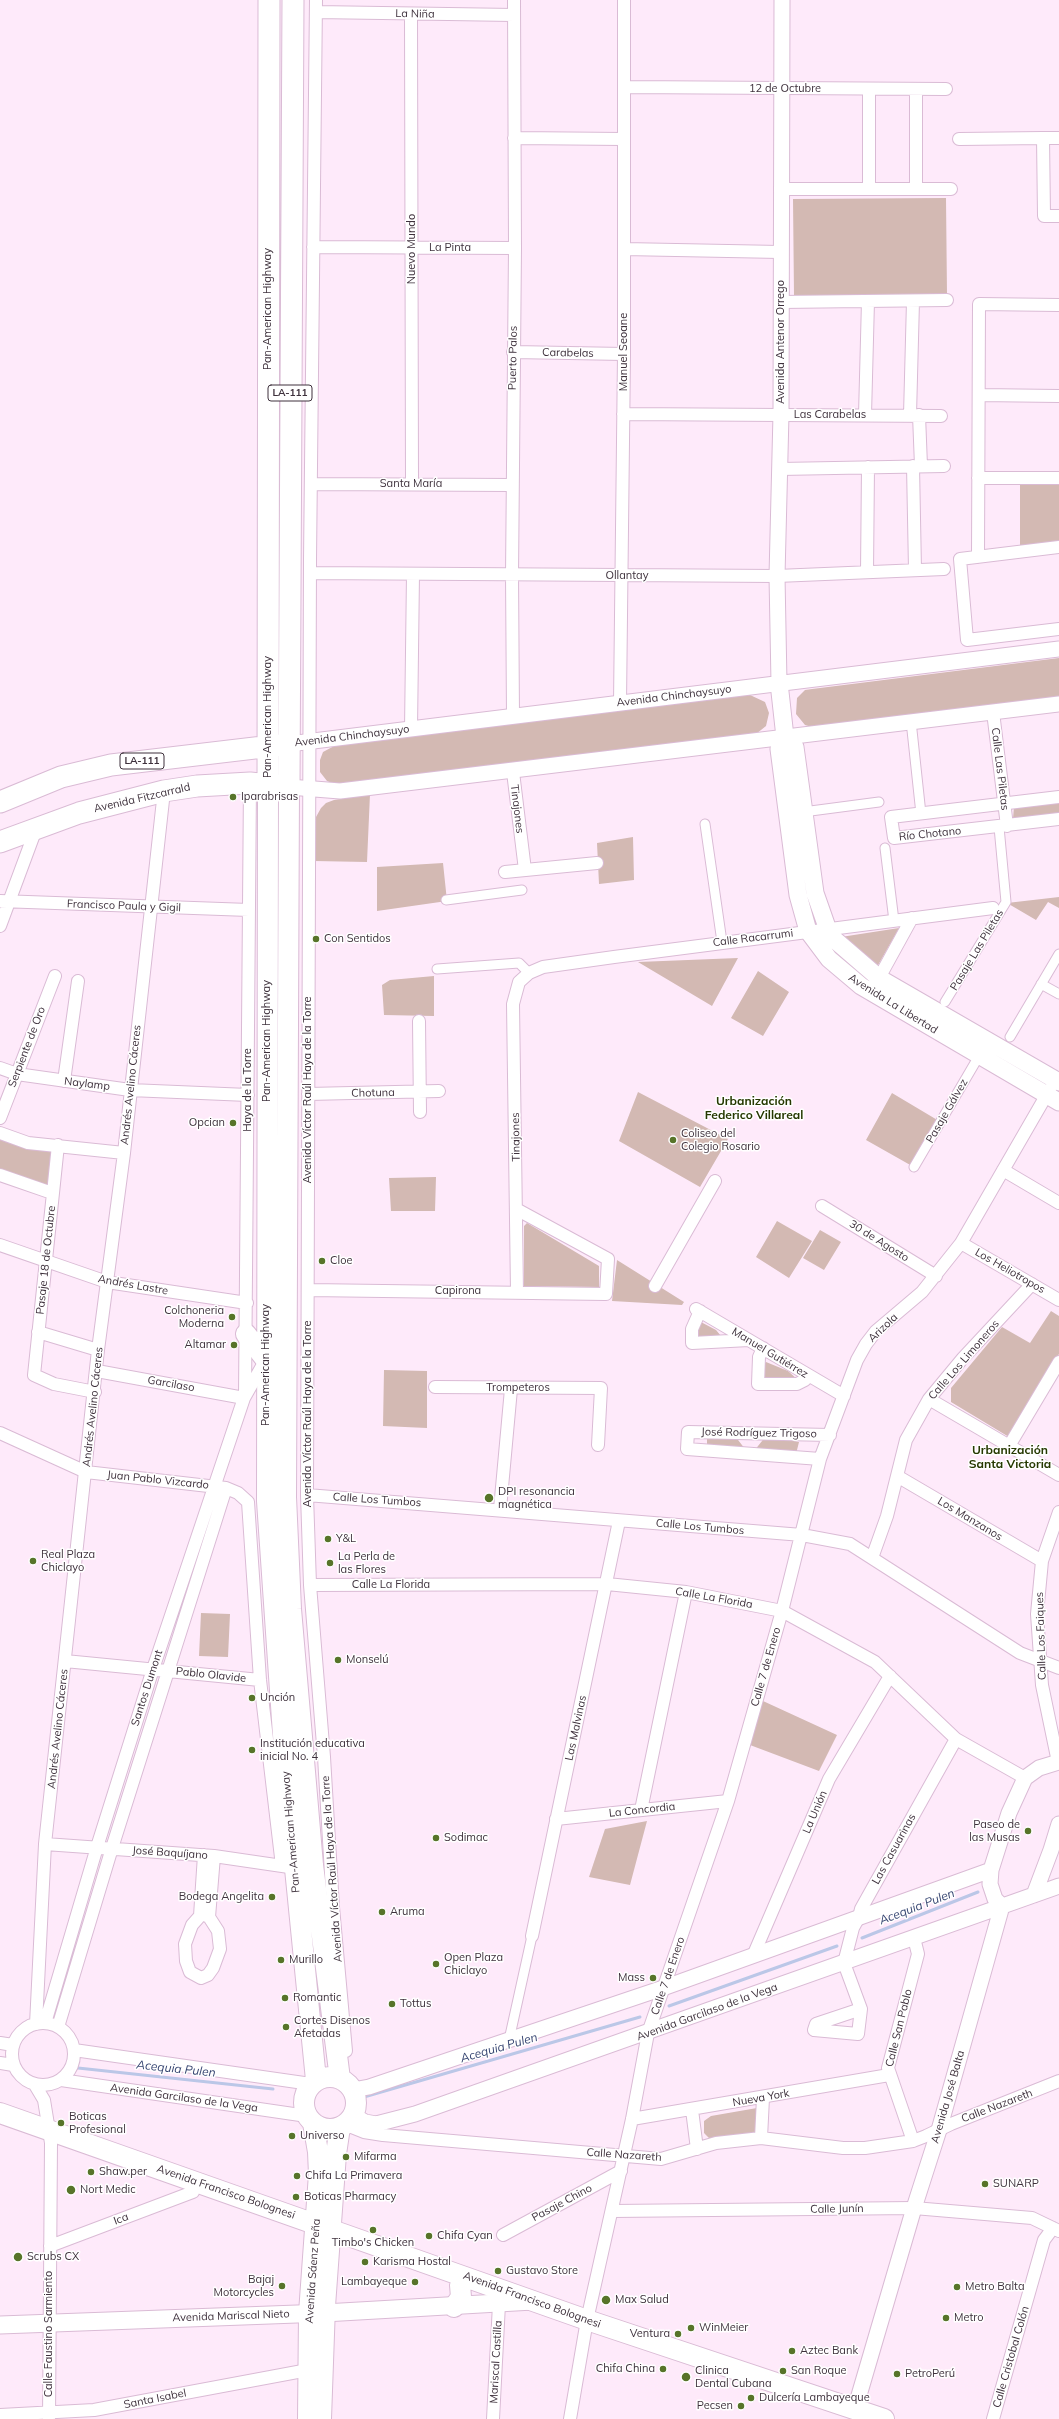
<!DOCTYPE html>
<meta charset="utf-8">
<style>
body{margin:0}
canvas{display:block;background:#feeafa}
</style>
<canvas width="1059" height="2419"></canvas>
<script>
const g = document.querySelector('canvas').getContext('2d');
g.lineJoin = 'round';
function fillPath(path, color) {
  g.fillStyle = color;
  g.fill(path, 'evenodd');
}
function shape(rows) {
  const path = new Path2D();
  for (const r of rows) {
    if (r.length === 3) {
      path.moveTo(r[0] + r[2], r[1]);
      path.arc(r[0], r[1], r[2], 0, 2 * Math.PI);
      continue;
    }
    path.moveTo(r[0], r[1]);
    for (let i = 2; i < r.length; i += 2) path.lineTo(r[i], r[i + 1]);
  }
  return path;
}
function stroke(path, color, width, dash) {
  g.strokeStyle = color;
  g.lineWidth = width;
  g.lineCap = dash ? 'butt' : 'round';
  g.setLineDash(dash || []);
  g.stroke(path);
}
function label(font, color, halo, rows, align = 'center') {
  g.font = font + ' Mulish,sans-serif';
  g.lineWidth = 3;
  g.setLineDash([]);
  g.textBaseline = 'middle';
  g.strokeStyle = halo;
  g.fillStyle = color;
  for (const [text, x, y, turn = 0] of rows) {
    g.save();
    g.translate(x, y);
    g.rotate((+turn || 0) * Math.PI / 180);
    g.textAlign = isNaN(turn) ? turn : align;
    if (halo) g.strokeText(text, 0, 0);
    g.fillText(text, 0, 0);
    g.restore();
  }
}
const green = shape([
 [946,198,947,295,794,296,793,199],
 [1059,480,1059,542,1020,547,1020,481],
 [1059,658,1059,697,812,727,805,725,796,714,797,698,805,690,812,689],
 [750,695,765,702,769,713,766,726,756,734,337,785,327,781,320,772,320,760,323,752,336,745],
 [370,794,367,862,314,861,316,817,321,808,326,803,334,800],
 [1059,801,1059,813,1013,819,1014,806],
 [633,837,634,880,599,884,597,843],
 [443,863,447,901,377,911,377,867],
 [1059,897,1059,908,1048,902,1036,920,1007,903],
 [899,928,877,967,841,937],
 [738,958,712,1006,638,962],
 [758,971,789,992,763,1036,731,1018],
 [434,976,434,1016,384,1015,382,985,390,980],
 [638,1092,728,1139,700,1187,619,1141],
 [892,1093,939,1121,912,1166,866,1140],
 [0,1138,56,1149,50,1187,0,1169],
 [436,1177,435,1211,391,1211,389,1178],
 [777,1221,812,1241,789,1278,756,1257],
 [527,1223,599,1266,599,1287,524,1286,524,1226],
 [820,1230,841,1242,824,1270,803,1258],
 [617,1260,684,1302,682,1305,612,1301],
 [1051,1311,1059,1316,1059,1354,1009,1437,951,1402,951,1388,1002,1327,1030,1343],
 [699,1321,716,1330,721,1336,695,1336],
 [766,1362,788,1371,798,1380,763,1380,763,1365],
 [384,1370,427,1371,427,1428,383,1426],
 [707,1435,735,1436,745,1449,707,1446],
 [766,1436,799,1442,796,1454,754,1451],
 [201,1613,230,1614,228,1657,199,1656],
 [763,1701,837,1735,819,1771,750,1745],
 [647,1821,630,1885,589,1877,605,1829],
 [757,2108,755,2133,711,2140,704,2133,704,2121,711,2116]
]);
const stream = shape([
 [862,1938,978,1892],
 [669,2006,837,1946],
 [78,2068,273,2089],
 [364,2097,640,2017]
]);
const pedestrian = shape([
 [911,721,921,814],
 [803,812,879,802],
 [705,824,722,942],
 [885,848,894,921],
 [446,900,522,890],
 [437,969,519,963,529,973],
 [1041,984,1059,994],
 [945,1002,1006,902,999,827],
 [1010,1037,1059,954],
 [914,1167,979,1056],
 [509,2040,532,1936]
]);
const minor = shape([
 [316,0,310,560,307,1495,310,1585,324,1757,333,1907,346,2051],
 [316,12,514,15],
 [411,14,412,484],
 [624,87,946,89],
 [514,138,624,139],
 [1059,138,1043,138,1044,216,1059,216],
 [959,139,1043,138],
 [780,189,951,189],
 [869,189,869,89],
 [916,189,916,89],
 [313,247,515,248],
 [624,249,780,252],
 [781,302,947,300],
 [513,352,624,354],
 [979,395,1059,396],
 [623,414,941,416],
 [865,415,868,301],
 [910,415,913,301],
 [919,415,921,466],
 [913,466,915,570],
 [780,469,944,466],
 [978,478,1059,478],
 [311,484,512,485],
 [1059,547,960,559,967,640,1059,629],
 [978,557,979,304,1059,305],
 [867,572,868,467],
 [310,573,777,576,944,569],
 [620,703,624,354,624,0],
 [993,712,1007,826],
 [513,716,512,575,515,248,514,0],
 [411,729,413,574],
 [513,772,525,870],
 [1059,797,891,817,894,838,1059,819],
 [505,872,597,863],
 [0,901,249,910],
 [0,926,36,829],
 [879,978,912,918],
 [419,1021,420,1112],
 [0,1068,17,1074,130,1090,248,1095],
 [64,1081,78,981],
 [308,1094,439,1091],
 [0,1118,55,976],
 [0,1133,28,1143,124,1153],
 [58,1145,34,1375,54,1384,95,1392],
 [1003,1170,1059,1203],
 [0,1175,52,1193],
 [822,1206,936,1276],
 [961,1243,1059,1300],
 [0,1245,107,1282,247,1303],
 [655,1286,715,1181],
 [309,1290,606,1294,608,1259,516,1209],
 [517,1292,513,1004,519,982,529,973,543,967,614,957,993,908],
 [696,1309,844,1396],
 [700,1311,692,1329,692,1343,749,1340],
 [38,1332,98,1350],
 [763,1348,759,1357,758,1384,797,1384,805,1380,808,1375],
 [97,1371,244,1398],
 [435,1387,601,1388,598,1445],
 [245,1395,250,783],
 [929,1399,1059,1475],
 [0,1433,86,1472,226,1488,238,1493,248,1502,260,1680,282,1866],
 [1009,1446,1059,1362],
 [820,1459,687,1449,688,1432,830,1435],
 [897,1476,1042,1561],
 [307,1495,802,1535,850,1544,1020,1653,1059,1668],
 [500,1509,511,1389],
 [872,1558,887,1516,906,1440,929,1399,963,1358,1032,1284],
 [310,1585,607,1584,686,1592,782,1611,875,1662,956,1739,1025,1778],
 [65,1661,260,1680],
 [1058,1762,1042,1685,1037,1614,1042,1561,1059,1512],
 [641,1810,686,1592],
 [556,1819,728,1801],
 [45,1844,214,1856,289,1867],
 [204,1915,209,1917,218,1931,220,1949,213,1968,208,1975,201,1978,190,1972,186,1961,185,1944,192,1925,200,1916,204,1915],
 [200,1916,204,1855],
 [209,1917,214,1856],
 [532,1936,619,1521],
 [753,1956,829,1779,890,1676],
 [861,2009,816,2024,814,2030,858,2034,861,2009,844,1963,853,1928,859,1917,861,1909,956,1739],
 [43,2054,31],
 [45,2023,97,1847,153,1669,244,1398,265,1361],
 [36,2024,45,1844,98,1350,124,1153,164,791],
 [58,2027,112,1848,226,1488],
 [0,2043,13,2045],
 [74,2050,311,2084],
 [0,2063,13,2065],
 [61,2080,307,2116],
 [35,2085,44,2100,51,2143,49,2419],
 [692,2110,697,2149],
 [632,2119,889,2075],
 [344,2124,364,2132,383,2135,661,2159,716,2143,761,2138,843,2148,865,2148,913,2141,926,2136,951,2124,1059,2081],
 [761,2138,763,2098],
 [913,2141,888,2068,918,1954,914,1938],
 [612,2211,914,2208,1032,2218,1059,2231],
 [503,2235,621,2171],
 [50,2246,193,2192],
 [0,2415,94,2410,308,2370],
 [493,2419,499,2304],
 [570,2419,587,2320,632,2119,648,2033,728,1801,782,1611,820,1459,857,1360,866,1344,876,1331,922,1292,961,1243,1050,1089],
 [993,2419,1044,2240,1053,2228]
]);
const tertiary = shape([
 [779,683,777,576,781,414,782,0],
 [289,744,1059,649],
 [289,787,340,791,1059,704],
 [1034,1895,1051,1850,1059,1824],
 [1002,1906,995,1899,990,1884,991,1870,1009,1813,1025,1778,1039,1768,1059,1762],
 [353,2090,369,2087,663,1988,991,1870],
 [353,2115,365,2122,376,2124,415,2114,1059,1886],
 [855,2409,914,2208,939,2130,1002,1906]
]);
const secondary = shape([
 [779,683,785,737,779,749,798,895,808,931,829,959,861,986,1059,1102],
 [785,737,795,747,815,893,828,930,835,940,879,978,1059,1082],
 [0,2325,324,2313,533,2301]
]);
const primary = shape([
 [268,784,267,1501,286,1778,316,2080],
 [289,787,286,1497,291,1609,313,1865,340,2079],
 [246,1334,266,1360],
 [330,2103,26],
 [0,2113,587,2320,884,2419],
 [454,2307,461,2297,460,2285],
 [308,2419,309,2313,319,2174,318,2152,313,2123],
 [321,2419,325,2306,336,2154,340,2127]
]);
const trunk = shape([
 [268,784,269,0],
 [0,802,61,777,111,765,280,745],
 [0,842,79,813,164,791,197,786,250,783,289,787,293,0]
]);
const markers = [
 [233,797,4,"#577429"],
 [316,939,4,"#577429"],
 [233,1123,4,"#577429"],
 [673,1140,4,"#577429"],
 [322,1261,4,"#577429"],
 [232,1317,4,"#577429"],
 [234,1345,4,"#577429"],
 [489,1498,5,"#577429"],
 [328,1539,4,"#577429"],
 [33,1561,4,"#577429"],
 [330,1563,4,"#577429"],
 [338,1660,4,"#577429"],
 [252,1698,4,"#577429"],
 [252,1750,4,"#577429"],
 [1028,1831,4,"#577429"],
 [436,1838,4,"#577429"],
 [272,1897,4,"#577429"],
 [382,1912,4,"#577429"],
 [281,1960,4,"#577429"],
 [436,1964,4,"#577429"],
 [653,1978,4,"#577429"],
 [285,1998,4,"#577429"],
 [392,2004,4,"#577429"],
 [286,2027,4,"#577429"],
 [61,2123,4,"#577429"],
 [292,2136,4,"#577429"],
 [346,2157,4,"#577429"],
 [91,2172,4,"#577429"],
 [297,2176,4,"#577429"],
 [985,2184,4,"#577429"],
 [71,2190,5,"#577429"],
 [296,2197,4,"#577429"],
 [373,2230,4,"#577429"],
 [429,2236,4,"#577429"],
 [18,2257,5,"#577429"],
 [365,2262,4,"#577429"],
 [498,2271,4,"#577429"],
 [415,2282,4,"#577429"],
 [282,2286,4,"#577429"],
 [957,2287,4,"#577429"],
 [606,2300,5,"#577429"],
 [946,2318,4,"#577429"],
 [691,2328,4,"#577429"],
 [678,2334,4,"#577429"],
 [792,2351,4,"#577429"],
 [663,2369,4,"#577429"],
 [783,2371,4,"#577429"],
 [897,2374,4,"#577429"],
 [686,2377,5,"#577429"],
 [751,2398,4,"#577429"],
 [741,2406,4,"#577429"]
];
const shields = [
 [290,393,44],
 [142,761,44]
];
const shieldNames = [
 ["LA-111",290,393],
 ["LA-111",142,761]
];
const streetNames = [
 ["La Niña",415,14,1],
 ["12 de Octubre",785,89],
 ["La Pinta",450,248],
 ["Nuevo Mundo",412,249,-90],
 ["Pan-American Highway",268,309,-90],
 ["Avenida Antenor Orrego",781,342,-90],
 ["Manuel Seoane",624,352,-90],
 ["Carabelas",568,353,1],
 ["Puerto Palos",513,358,-89],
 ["Las Carabelas",830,415],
 ["Santa María",411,484],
 ["Ollantay",627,576],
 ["Avenida Chinchaysuyo",674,696,-7],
 ["Pan-American Highway",268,717,-90],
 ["Avenida Chinchaysuyo",352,736,-7],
 ["Calle Las Piletas",1000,769,83],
 ["Avenida Fitzcarrald",142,798,-13],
 ["Tinajones",517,809,83],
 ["Río Chotano",930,834,-6],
 ["Francisco Paula y Gigil",124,906,2],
 ["Calle Racarrumi",753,938,-7],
 ["Pasaje Las Piletas",977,950,-59],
 ["Avenida La Libertad",893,1004,32],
 ["Pan-American Highway",267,1041,-90],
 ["Serpiente de Oro",27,1047,-69],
 ["Naylamp",87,1084,7],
 ["Andrés Avelino Cáceres",131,1085,-84],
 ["Haya de la Torre",248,1090,-90],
 ["Avenida Víctor Raúl Haya de la Torre",308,1090,-90],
 ["Chotuna",373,1093,-1],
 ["Pasaje Gálvez",947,1111,-60],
 ["Tinajones",516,1137,-91],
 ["30 de Agosto",879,1241,32],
 ["Pasaje 18 de Octubre",46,1260,-84],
 ["Los Heliotropos",1010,1271,30],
 ["Andrés Lastre",133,1285,10],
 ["Capirona",458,1291],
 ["Arizola",883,1328,-44],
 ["Manuel Gutiérrez",770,1353,31],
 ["Calle Los Limoneros",964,1360,-49],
 ["Pan-American Highway",266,1365,-90],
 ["Garcilaso",171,1384,10],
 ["Trompeteros",518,1388],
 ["Andrés Avelino Cáceres",93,1407,-84],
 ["Avenida Víctor Raúl Haya de la Torre",308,1414,-90],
 ["José Rodríguez Trigoso",759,1433,1],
 ["Juan Pablo Vizcardo",158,1480,6],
 ["Calle Los Tumbos",377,1500,4],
 ["Los Manzanos",970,1519,31],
 ["Calle Los Tumbos",700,1527,5],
 ["Calle La Florida",391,1585],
 ["Calle La Florida",714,1598,10],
 ["Calle Los Faiques",1041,1636,-92],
 ["Calle 7 de Enero",766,1667,-74],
 ["Pablo Olavide",211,1675,6],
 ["Santos Dumont",147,1688,-72],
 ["Las Malvinas",576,1728,-78],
 ["Andrés Avelino Cáceres",58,1729,-84],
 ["La Concordia",642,1810,-6],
 ["La Unión",815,1812,-67],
 ["Pan-American Highway",291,1832,-95],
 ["Las Casuarinas",894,1849,-61],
 ["José Baquíjano",170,1853,4],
 ["Avenida Víctor Raúl Haya de la Torre",332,1869,-94],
 ["Calle 7 de Enero",668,1976,-71],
 ["Avenida Garcilaso de la Vega",707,2012,-20],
 ["Calle San Pablo",899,2028,-76],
 ["Avenida José Balta",948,2097,-74],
 ["Avenida Garcilaso de la Vega",184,2098,8],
 ["Nueva York",761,2098,-10],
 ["Calle Nazareth",997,2106,-21],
 ["Calle Nazareth",624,2155,4],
 ["Avenida Francisco Bolognesi",226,2192,19],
 ["Pasaje Chino",562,2203,-28],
 ["Calle Junín",837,2209,-1],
 ["Ica",121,2219,-20],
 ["Avenida Sáenz Peña",313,2271,-86],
 ["Avenida Francisco Bolognesi",532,2300,20],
 ["Avenida Mariscal Nieto",231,2316,-2],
 ["Calle Faustino Sarmiento",49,2334,-90],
 ["Calle Cristobal Colón",1011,2357,-74],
 ["Mariscal Castilla",496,2362,-87],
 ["Santa Isabel",155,2399,-11]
];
const poiNames = [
 ["Iparabrisas",241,797],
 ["Con Sentidos",324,939],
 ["Opcian",225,1123,"right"],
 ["Coliseo del",681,1134],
 ["Colegio Rosario",681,1147],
 ["Cloe",330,1261],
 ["Colchoneria",224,1311,"right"],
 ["Moderna",224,1324,"right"],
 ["Altamar",226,1345,"right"],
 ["DPI resonancia",498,1492],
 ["magnética",498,1505],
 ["Y&L",336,1539],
 ["Real Plaza",41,1555],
 ["Chiclayo",41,1568],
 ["La Perla de",338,1557],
 ["las Flores",338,1570],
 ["Monselú",346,1660],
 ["Unción",260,1698],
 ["Institución educativa",260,1744],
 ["inicial No. 4",260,1757],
 ["Paseo de",1020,1825,"right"],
 ["las Musas",1020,1838,"right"],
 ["Sodimac",444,1838],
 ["Bodega Angelita",264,1897,"right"],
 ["Aruma",390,1912],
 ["Open Plaza",444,1958],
 ["Chiclayo",444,1971],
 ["Murillo",289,1960],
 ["Mass",645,1978,"right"],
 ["Romantic",293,1998],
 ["Tottus",400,2004],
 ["Cortes Disenos",294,2021],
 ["Afetadas",294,2034],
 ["Boticas",69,2117],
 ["Profesional",69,2130],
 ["Universo",300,2136],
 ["Mifarma",354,2157],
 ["Shaw.per",99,2172],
 ["Chifa La Primavera",305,2176],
 ["SUNARP",993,2184],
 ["Nort Medic",80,2190],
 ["Boticas Pharmacy",304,2197],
 ["Chifa Cyan",437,2236],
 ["Timbo's Chicken",373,2243,"center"],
 ["Scrubs CX",27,2257],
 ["Karisma Hostal",373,2262],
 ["Gustavo Store",506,2271],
 ["Bajaj",274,2280,"right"],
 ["Motorcycles",274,2293,"right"],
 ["Lambayeque",407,2282,"right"],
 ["Metro Balta",965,2287],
 ["Max Salud",615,2300],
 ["Metro",954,2318],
 ["WinMeier",699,2328],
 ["Ventura",670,2334,"right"],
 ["Aztec Bank",800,2351],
 ["Chifa China",655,2369,"right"],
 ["Clinica",695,2371],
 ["Dental Cubana",695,2384],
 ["San Roque",791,2371],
 ["PetroPerú",905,2374],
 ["Dulcería Lambayeque",759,2398],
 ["Pecsen",733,2406,"right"]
];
const neighbourhoodNames = [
 ["Urbanización",754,1101],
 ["Federico Villareal",754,1115],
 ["Urbanización",1010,1450],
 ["Santa Victoria",1010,1464]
];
const waterNames = [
 ["Acequia Pulen",917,1907,-21],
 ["Acequia Pulen",499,2048,-16],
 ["Acequia Pulen",176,2069,6]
];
fillPath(green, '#d3b9b3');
stroke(stream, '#bbc7e7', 3);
stroke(pedestrian, '#dabbd5', 11);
stroke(minor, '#dabbd5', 14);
stroke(tertiary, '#dabbd5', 17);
stroke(secondary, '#dabbd5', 19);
stroke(primary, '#dabbd5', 22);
stroke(trunk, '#dabbd5', 23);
stroke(pedestrian, '#fff', 9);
stroke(minor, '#fff', 12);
stroke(tertiary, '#fff', 15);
stroke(secondary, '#fff', 17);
stroke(primary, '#fff', 20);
stroke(trunk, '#fff', 21);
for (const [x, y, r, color] of markers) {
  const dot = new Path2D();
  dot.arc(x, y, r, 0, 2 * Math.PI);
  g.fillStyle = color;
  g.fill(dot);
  stroke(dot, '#fff', 1.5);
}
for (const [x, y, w] of shields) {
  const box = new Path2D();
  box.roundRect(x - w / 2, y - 8, w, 16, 3);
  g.fillStyle = '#fff';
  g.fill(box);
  stroke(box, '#3e313c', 1);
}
label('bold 10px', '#3e313c', null, shieldNames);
label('11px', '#3e313c', '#fff', streetNames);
label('11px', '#3e313c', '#fff', poiNames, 'left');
label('bold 12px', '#263902', '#fff', neighbourhoodNames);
label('italic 12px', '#364571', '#fff', waterNames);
</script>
